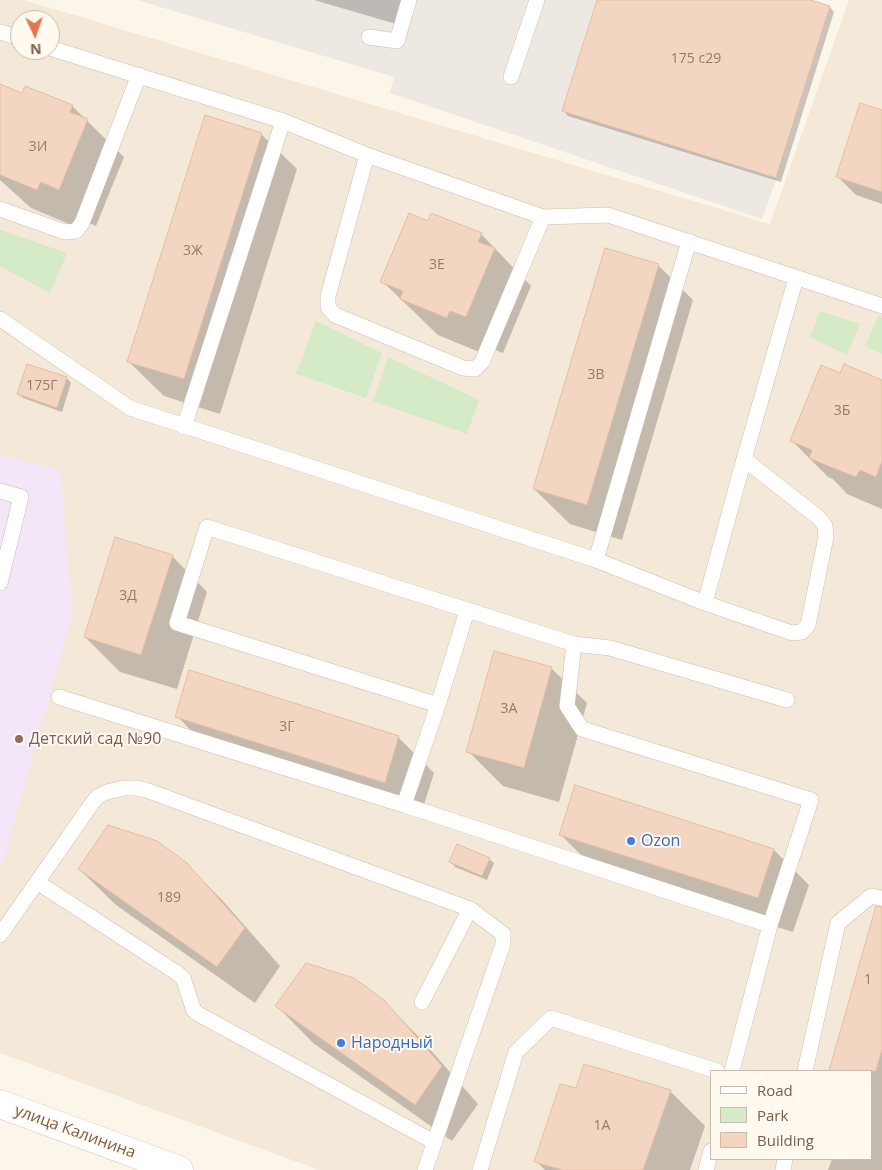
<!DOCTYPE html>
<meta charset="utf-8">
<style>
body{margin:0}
#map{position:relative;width:882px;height:1170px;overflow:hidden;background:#fcf6ea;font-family:"Open Sans",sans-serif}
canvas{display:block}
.legend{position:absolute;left:710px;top:1070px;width:162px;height:90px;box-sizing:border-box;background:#fff9f0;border:1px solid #c9bbae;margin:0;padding:6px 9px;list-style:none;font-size:15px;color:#785d4c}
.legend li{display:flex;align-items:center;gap:10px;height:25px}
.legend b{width:25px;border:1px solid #c9bbae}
.north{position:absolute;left:10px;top:10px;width:50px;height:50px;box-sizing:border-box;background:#fff9f0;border:1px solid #c9bbae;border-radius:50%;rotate:177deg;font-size:14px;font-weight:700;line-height:20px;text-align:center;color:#785d4c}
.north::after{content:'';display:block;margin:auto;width:18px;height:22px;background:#e57551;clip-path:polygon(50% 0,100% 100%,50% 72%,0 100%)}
</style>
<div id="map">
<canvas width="882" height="1170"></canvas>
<ul class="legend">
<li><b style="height:6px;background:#fff"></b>Road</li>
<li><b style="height:14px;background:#d5ebc7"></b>Park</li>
<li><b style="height:14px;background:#f2d6c1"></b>Building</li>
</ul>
<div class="north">N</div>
</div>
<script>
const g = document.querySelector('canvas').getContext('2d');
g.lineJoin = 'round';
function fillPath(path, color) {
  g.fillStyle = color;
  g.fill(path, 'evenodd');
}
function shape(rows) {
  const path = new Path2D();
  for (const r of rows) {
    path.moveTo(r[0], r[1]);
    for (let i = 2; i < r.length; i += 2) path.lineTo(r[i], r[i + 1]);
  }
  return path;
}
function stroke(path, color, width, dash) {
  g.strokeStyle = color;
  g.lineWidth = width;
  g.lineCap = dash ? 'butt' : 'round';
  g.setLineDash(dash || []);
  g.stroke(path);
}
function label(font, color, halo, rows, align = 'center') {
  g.font = font + ' "Open Sans",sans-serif';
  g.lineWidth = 4;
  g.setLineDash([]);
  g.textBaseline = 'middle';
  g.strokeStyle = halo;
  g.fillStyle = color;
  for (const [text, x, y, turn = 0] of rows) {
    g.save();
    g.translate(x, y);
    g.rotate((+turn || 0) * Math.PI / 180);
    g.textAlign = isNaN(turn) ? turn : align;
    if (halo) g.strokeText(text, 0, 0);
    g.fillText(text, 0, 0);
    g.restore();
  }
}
const residential = shape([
 [0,0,24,0,770,224,849,0,882,0,882,1170,319,1170,0,1053],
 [20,20,50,20,50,50,20,50],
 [711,1071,871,1071,871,1159,711,1159]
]);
const industrial = shape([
 [137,0,811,0,830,6,777,178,762,219,390,93,394,77]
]);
const education = shape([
 [0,455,60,470,72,614,2,865,0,865]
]);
const green = shape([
 [0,230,67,253,50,293,0,266],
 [820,311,860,324,847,355,810,337],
 [878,316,882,317,882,354,865,346],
 [316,321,382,353,366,398,296,374],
 [388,357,479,400,467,434,373,401]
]);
const shadow = shape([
 [314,0,403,0,396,24],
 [599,0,807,0,830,7,834,12,781,182,568,116,564,111],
 [0,94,23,94,72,106,124,157,96,226,77,218,74,226,31,208,0,180],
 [882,111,882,204,856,195,838,177],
 [261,134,297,169,220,414,164,396,128,361],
 [428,223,481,234,531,286,503,353,487,347,484,354,438,335,382,281],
 [658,265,693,300,622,540,570,524,534,489],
 [28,365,67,378,71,383,62,412,23,398,18,394],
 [841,374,882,382,882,509,847,494,833,479,828,477,791,440],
 [172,556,207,592,177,689,120,672,85,637],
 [551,668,587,703,559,802,503,786,468,751],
 [190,672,399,738,434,773,420,817,212,752,177,716],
 [560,834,774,850,809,885,793,932,595,869],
 [489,859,494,863,487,880,455,867,451,862],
 [186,864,223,901,280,966,255,1003,116,905,79,869],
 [876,911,882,913,882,1170,828,1170,832,1159,871,1159,871,1071,830,1071],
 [383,1001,421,1039,478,1104,452,1141,313,1043,277,1006],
 [576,1090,670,1091,705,1126,690,1170,545,1170,536,1161]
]);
const building = shape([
 [597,0,811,0,830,6,776,178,562,111,597,0],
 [0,84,22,93,25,86,73,105,70,112,88,119,59,190,41,182,37,190,0,175,0,84],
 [860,103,882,110,882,192,836,177,860,103],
 [205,115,262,133,184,379,127,362,205,115],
 [409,213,428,221,431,213,482,233,478,242,495,248,466,317,450,311,447,318,400,299,403,291,380,282,409,213],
 [605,248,659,264,587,505,533,489,605,248],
 [27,364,67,377,57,408,17,394,27,364],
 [844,364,882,380,882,461,876,477,860,470,856,477,833,468,809,458,812,450,790,441,821,365,840,373,844,364],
 [115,537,173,555,141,655,84,637,115,537],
 [494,651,552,667,524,768,466,752,494,651],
 [189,670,399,736,385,783,175,717,189,670],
 [575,785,774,849,758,898,559,835,575,785],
 [108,825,157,841,187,863,245,928,217,967,78,869,108,825],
 [457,844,490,858,482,876,449,862,457,844],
 [876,906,882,907,882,1049,876,1071,829,1071,876,906],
 [306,963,354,978,384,1000,442,1066,415,1105,275,1006,306,963],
 [584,1064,671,1090,643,1170,563,1170,534,1162,560,1084,576,1088,584,1064]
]);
const service = shape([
 [0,32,20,38],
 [369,37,397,41,409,0],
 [50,48,283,121,367,155,543,217,608,215,882,306],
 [511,77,537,0],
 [367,155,328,296,328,307,335,315,463,368,475,369,482,362,543,217],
 [0,209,65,232,76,231,82,223,139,75],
 [0,319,130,408,596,560,689,241],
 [184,427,283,121],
 [0,491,21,497,0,583],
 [596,560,705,603,792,633,802,632,808,625,826,537,825,526,819,518,744,459],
 [705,603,744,459,796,278],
 [467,611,438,705,404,805,770,925],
 [574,644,610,648,787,700],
 [59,697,404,805],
 [438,705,177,623,207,527,574,644,567,706,582,729,811,800,770,925,732,1071],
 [37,882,177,973,183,978,194,1011,200,1015,434,1142],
 [0,935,93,802,98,796,107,792,124,788,135,788,146,790,470,909,503,934,503,944,425,1170],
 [422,1002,470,909],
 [805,1071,838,923,871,896,882,898],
 [480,1170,516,1052,551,1018,717,1071],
 [706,1170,711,1151],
 [783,1170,785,1159]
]);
const secondary = shape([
 [0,1104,179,1170]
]);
const markers = [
 [19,739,5,"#8d6e63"],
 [631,841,5,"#3f7fe0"],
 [341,1043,5,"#3f7fe0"]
];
const numberNames = [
 ["175 с29",696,59],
 ["3И",38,147],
 ["3Ж",193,251],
 ["3Е",437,265],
 ["3В",596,375],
 ["175Г",42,386],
 ["3Б",842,411],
 ["3Д",128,596],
 ["3А",509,709],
 ["3Г",287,727],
 ["189",169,898],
 ["1",868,980],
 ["1А",602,1126]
];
const educationNames = [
 ["Детский сад №90",29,739]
];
const shopNames = [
 ["Ozon",641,841],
 ["Народный",351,1043]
];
const streetNames = [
 ["улица Калинина",75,1132,20]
];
fillPath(residential, '#f4e8d8');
fillPath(industrial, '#eee8e2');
fillPath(education, '#f3e6f9');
fillPath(green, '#d5ebc7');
fillPath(shadow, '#0003');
fillPath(building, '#f2d6c1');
stroke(building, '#e5bda2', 1);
stroke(service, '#cfbeae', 16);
stroke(secondary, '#d5c0ae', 29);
stroke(service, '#fff', 15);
stroke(secondary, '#fff', 28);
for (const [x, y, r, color] of markers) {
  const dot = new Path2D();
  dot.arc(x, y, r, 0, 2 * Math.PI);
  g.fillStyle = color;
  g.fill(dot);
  stroke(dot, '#fff9f0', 2);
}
label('14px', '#967b69', null, numberNames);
label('16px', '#785e54', '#fff9f0', educationNames, 'left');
label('16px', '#366cbe', '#fff9f0', shopNames, 'left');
label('16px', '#785d4c', '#fff9f0', streetNames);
</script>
